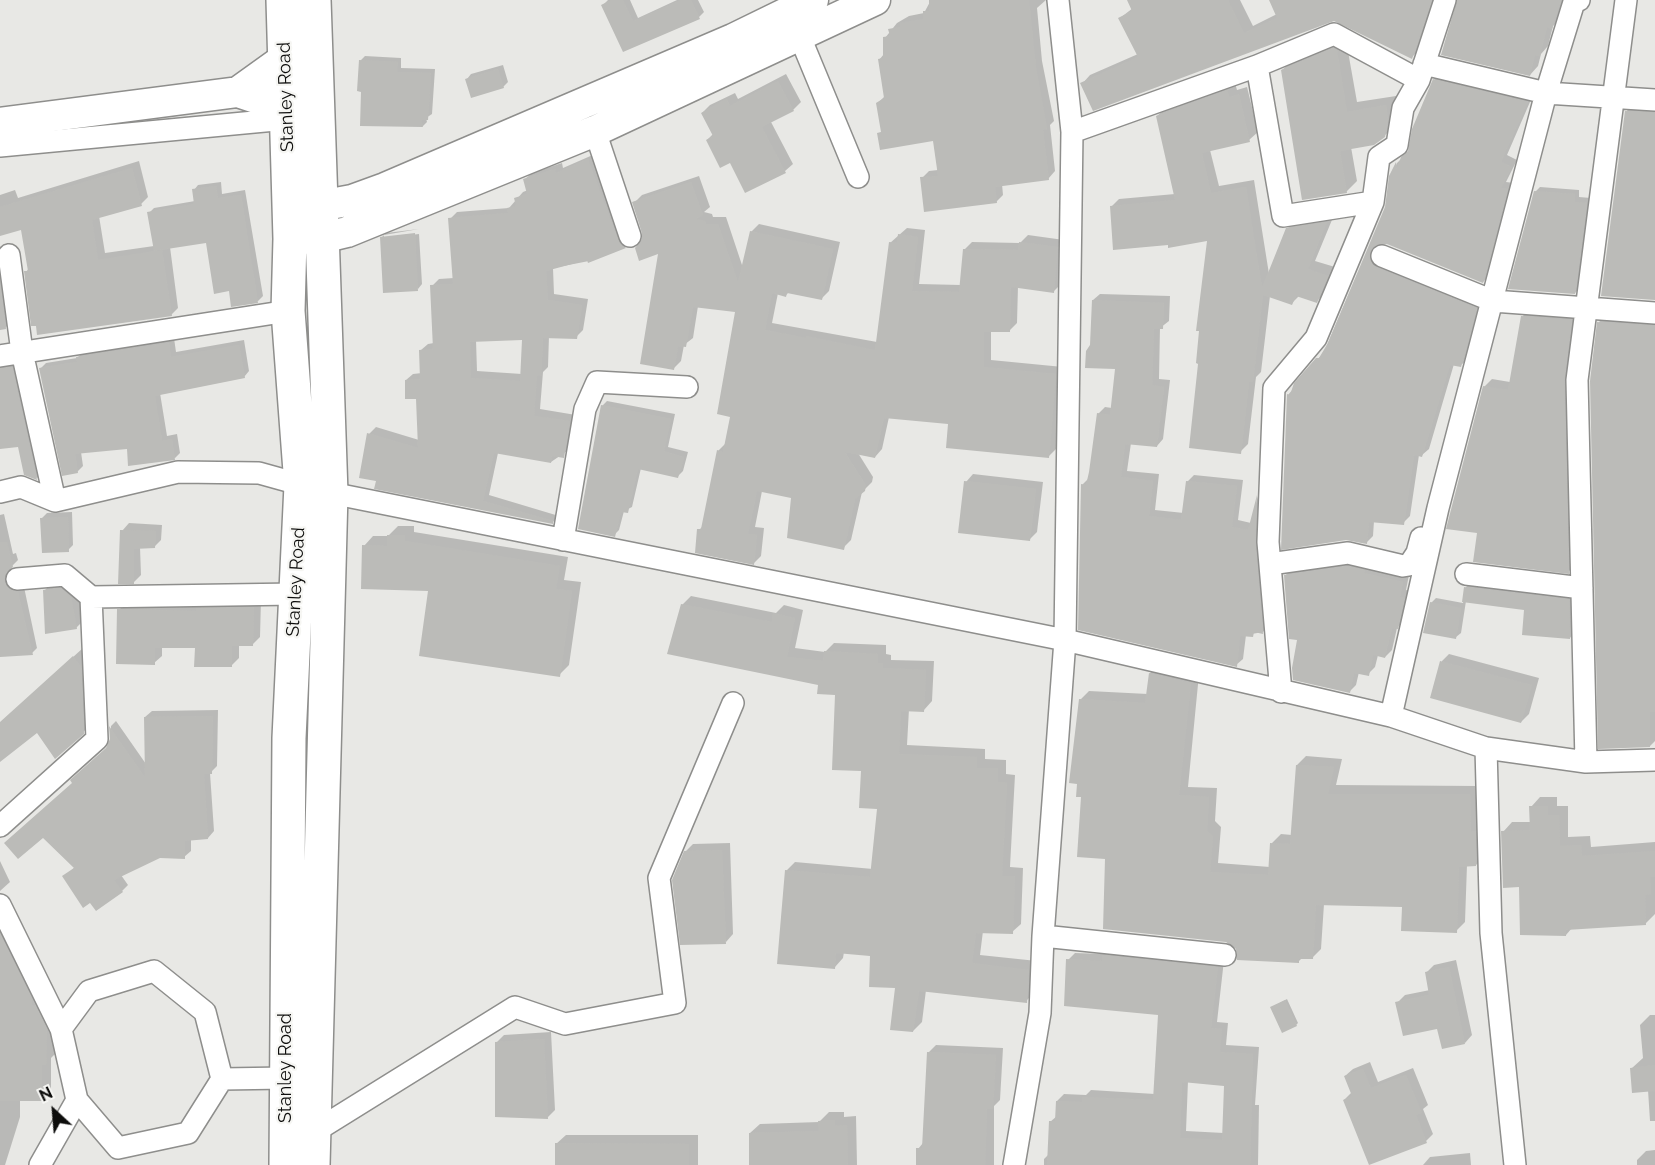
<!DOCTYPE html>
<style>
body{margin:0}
#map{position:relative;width:1655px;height:1165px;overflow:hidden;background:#e8e8e5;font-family:Raleway,sans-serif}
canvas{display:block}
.north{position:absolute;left:24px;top:1081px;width:60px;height:60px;-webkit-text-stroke:4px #f6f6f3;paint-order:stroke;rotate:334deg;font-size:16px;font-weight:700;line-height:24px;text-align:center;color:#0d0d0c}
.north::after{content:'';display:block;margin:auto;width:21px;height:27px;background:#0d0d0c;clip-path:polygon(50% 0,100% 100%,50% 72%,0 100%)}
</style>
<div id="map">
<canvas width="1655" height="1165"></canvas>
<div class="north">N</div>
</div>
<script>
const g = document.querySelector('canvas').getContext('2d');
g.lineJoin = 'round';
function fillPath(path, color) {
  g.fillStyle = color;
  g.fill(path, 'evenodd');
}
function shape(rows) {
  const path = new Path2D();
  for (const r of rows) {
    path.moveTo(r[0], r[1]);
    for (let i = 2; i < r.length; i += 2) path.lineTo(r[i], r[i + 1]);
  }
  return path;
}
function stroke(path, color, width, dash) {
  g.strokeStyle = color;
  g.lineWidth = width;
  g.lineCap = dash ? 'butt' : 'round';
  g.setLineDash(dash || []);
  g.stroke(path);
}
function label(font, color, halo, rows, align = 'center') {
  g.font = font + ' Raleway,sans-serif';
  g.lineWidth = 4.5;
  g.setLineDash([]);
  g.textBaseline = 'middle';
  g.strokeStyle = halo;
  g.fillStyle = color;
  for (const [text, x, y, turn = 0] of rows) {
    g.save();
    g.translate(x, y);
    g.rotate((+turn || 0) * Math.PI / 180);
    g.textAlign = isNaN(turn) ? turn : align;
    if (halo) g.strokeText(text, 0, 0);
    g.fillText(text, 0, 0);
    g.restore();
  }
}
const shadow = shape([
 [608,0,630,0,638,18,677,0,698,0,704,12,699,17,624,50,603,5],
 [931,0,1046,0,1037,8,1042,61,1054,121,1050,125,1055,171,1048,179,1002,184,1003,195,996,202,922,178,929,171,938,170,935,139,879,134,882,131,877,104,885,96,879,60,884,54,885,38,897,23,909,16,924,13],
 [1129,0,1240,0,1253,26,1277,14,1271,0,1436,0,1420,49,1412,57,1334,20,1082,84,1090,75,1138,54,1120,18,1133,8],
 [1458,0,1566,0,1560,19,1553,26,1548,46,1541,54,1538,66,1530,75],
 [1346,40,1357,102,1396,96,1398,107,1395,126,1384,136,1351,147,1357,181,1346,192,1282,70,1293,60],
 [365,56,401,58,401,68,435,69,432,114,426,118,427,122,423,126,362,124,360,61],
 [503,65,508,82,503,87,467,79,471,74],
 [1441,73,1533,95,1507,155,1517,160,1506,182,1514,183,1490,275,1483,282,1387,243,1376,244,1378,256,1483,301,1468,359,1461,365,1454,364,1429,449,1422,455,1419,455,1410,516,1403,523,1374,521,1373,536,1366,543,1288,395,1324,352,1386,207,1391,176,1397,163,1409,151,1434,80],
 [786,74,801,102,793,110,771,122,793,164,785,171,730,161,707,140,713,134,702,113,710,105,735,93,738,99],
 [1235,83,1237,90,1247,87,1258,132,1249,140,1210,150,1219,186,1254,180,1269,274,1287,229,1296,221,1334,215,1315,261,1335,267,1325,293,1317,301,1300,295,1292,303,1270,296,1261,372,1256,377,1248,444,1240,452,1200,362,1208,240,1169,243,1111,207,1119,199,1175,194,1157,116,1166,108],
 [1632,105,1655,106,1655,299,1626,112],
 [595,154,632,240,625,247,589,261,553,268,554,294,588,299,583,330,576,337,549,336,548,367,543,372,540,409,576,415,570,449,551,462,498,453,489,495,559,516,552,523,378,479,369,434,376,427,419,440,418,398,406,380,413,374,422,373,421,350,428,344,434,343,432,286,439,279,454,278,450,219,457,212,509,208,523,192,528,190,525,179,532,173,562,163,563,168],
 [523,338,522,374,477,371,476,340],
 [139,161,148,197,141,204,99,216,105,253,154,246,149,213,154,208,195,201,194,190,198,185,221,182,222,194,245,190,263,296,258,301,233,305,231,290,207,241,170,247,178,308,171,315,26,272,29,268,22,228,0,234,0,195,15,190,18,198],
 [699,176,710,207,704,212,712,214,713,217,726,217,743,268,751,232,759,224,840,242,829,291,822,298,789,292,786,295,778,293,772,323,877,342,890,243,907,228,925,230,919,284,961,285,964,250,972,242,1020,243,1028,235,1064,240,1061,284,1054,291,1018,286,1017,323,1010,330,991,330,991,360,1063,367,1056,449,1048,457,950,423,889,417,882,449,875,457,858,453,873,477,872,482,862,492,851,540,843,548,793,497,762,491,755,527,764,528,761,556,754,563,699,530,704,525,718,451,726,443,732,415,737,311,698,306,693,338,684,345,681,361,674,368,660,252,644,240,634,203,642,195],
 [1540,187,1579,190,1579,197,1591,198,1580,288,1575,293,1535,192],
 [419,229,384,235,384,238,419,234,422,284,418,289,381,238,386,233],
 [6,268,13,320,5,328,0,329,0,269],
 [1100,294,1170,296,1169,321,1160,328,1159,379,1170,380,1163,439,1157,446,1131,443,1127,471,1159,474,1155,510,1184,513,1187,482,1194,475,1243,480,1238,520,1251,523,1258,496,1263,491,1269,625,1263,632,1246,635,1243,659,1236,665,1082,485,1090,477,1098,414,1105,407,1112,408,1117,367,1092,345,1093,300],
 [1529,309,1578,313,1575,565,1568,572,1478,531,1484,387,1492,379,1510,382,1522,317],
 [1606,315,1655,318,1655,741,1650,746,1599,322],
 [174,338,176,352,244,340,249,371,244,377,160,393,167,436,177,434,180,453,175,458,128,447,81,452,83,466,77,472,40,369,46,363,77,358,83,352],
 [18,361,43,472,37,478,26,474,19,445,0,448,0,363],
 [607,401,675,414,668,447,688,452,683,471,678,476,641,468,632,507,624,511,619,530,614,535,602,406],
 [973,474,1043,482,1037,532,1029,540,966,482],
 [72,512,73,545,68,550,42,518,47,513],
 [4,514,13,554,16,553,18,560,11,567,9,575,24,587,37,648,32,653,0,655,0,515],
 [129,523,162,525,161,540,154,547,140,547,141,575,134,582,122,531],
 [398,526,414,526,414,532,568,557,564,580,581,582,569,665,559,675,364,546,373,536,388,536],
 [1355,560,1409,575,1406,590,1411,591,1404,620,1397,628,1392,650,1385,657,1378,655,1375,667,1368,674,1359,672,1356,685,1349,692,1299,639,1285,576,1292,568],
 [52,583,79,589,84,620,76,628,45,590],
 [1469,584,1573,596,1573,634,1570,638,1526,609,1466,601,1461,633,1456,637,1431,603,1436,598,1463,603,1466,587],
 [691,596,776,613,784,605,803,610,795,648,825,652,834,643,886,645,886,654,891,655,891,660,934,661,932,701,924,710,909,709,907,745,985,749,985,759,1006,760,1006,774,1015,775,1010,867,1023,868,1021,924,1012,932,983,931,980,955,1037,961,1035,992,1026,1001,926,990,922,1022,913,1031,896,987,872,954,844,952,843,958,835,967,786,871,795,862,873,869,878,807,862,770,837,694,682,605],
 [261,600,260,637,252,645,239,645,239,658,231,666,196,646,162,646,162,656,154,663,119,610,127,602],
 [83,648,93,723,83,732,37,731,0,760,0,723],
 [1449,654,1539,678,1529,714,1521,722,1432,697,1442,661],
 [1159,664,1199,674,1188,787,1217,788,1215,821,1221,827,1218,863,1270,867,1272,843,1281,834,1292,835,1297,765,1306,756,1342,759,1336,785,1478,786,1485,856,1476,865,1467,865,1465,922,1456,931,1404,906,1324,904,1321,949,1312,958,1303,957,1298,962,1238,949,1107,858,1083,796,1080,700,1089,691,1148,694,1150,673],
 [218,710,217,766,210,773,214,831,208,838,191,839,191,851,184,857,160,857,121,875,128,885,122,891,64,877,75,867,74,783,108,748,111,739,111,726,116,721,146,764,145,717,152,711],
 [1540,797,1557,797,1557,806,1568,806,1568,837,1590,836,1591,847,1655,842,1655,914,1646,923,1572,928,1566,935,1520,886,1503,832,1512,822,1531,822,1531,807],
 [730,843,733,934,726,942,685,852,693,844],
 [0,861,10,882,0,891],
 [0,905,56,1018,55,1054,51,1058,51,1090,41,1100,20,1100,20,1117,5,1165,0,1165],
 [1110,949,1224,960,1217,1022,1228,1023,1226,1045,1259,1047,1255,1105,1259,1105,1258,1165,1044,1165,1044,1159,1049,1154,1050,1122,1057,1116,1057,1101,1064,1094,1086,1095,1091,1090,1155,1094,1160,1014,1068,960,1075,953,1105,954],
 [1188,1081,1226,1084,1224,1133,1186,1131],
 [1456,960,1472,1035,1465,1043,1397,1003,1405,995,1430,990,1426,973,1434,965],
 [1287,999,1298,1023,1296,1025,1272,1007],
 [1650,1015,1655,1015,1655,1121,1650,1121,1648,1090,1632,1068,1643,1058,1640,1025],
 [551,1032,555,1110,547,1118,496,1043,504,1035],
 [936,1045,1003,1048,1000,1100,994,1106,994,1165,917,1165,918,1149,923,1143,928,1053],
 [1370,1062,1378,1082,1413,1068,1428,1105,1423,1109,1433,1134,1426,1141,1344,1100,1352,1092,1345,1076,1353,1069],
 [829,1112,844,1112,844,1117,856,1116,857,1165,751,1165,750,1133,760,1124,819,1122],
 [566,1135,698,1135,698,1165,556,1165,556,1144],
 [1655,1150,1655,1165,1637,1165,1637,1160,1646,1151],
 [1470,1153,1471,1165,1423,1165,1430,1157]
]);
const building = shape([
 [611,0,623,0,633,21,681,0,691,0,700,19,623,52,601,5],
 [929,0,1029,0,1036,68,1047,129,1043,130,1049,180,995,187,997,203,924,212,920,177,938,176,933,141,880,150,877,133,881,132,876,103,884,98,878,59,883,58,883,37,890,36,888,29,900,27,900,23,923,19,923,11,929,11],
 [1127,0,1228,0,1244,33,1277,18,1269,0,1432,0,1412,59,1334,21,1093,111,1080,83,1138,57,1118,18,1132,11],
 [1457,0,1561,0,1552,29,1547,27,1540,56,1535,55,1530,76,1441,55],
 [1333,48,1337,50,1347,112,1386,105,1388,118,1385,137,1374,145,1340,151,1347,193,1302,200,1281,70],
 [359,60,398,62,397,72,431,73,428,120,421,120,423,127,360,126,361,92,357,91],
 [498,69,504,88,471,98,465,79],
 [1433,79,1528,102,1501,162,1512,167,1501,188,1508,189,1483,283,1387,244,1375,246,1370,252,1372,263,1377,268,1477,308,1461,367,1450,365,1422,457,1414,455,1404,525,1369,522,1367,544,1346,540,1281,550,1287,394,1290,395,1294,383,1316,358,1319,358,1328,343,1385,207,1389,176,1396,162,1397,169,1401,157,1408,151,1412,129],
 [778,81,794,111,762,127,786,173,745,193,730,163,720,168,706,140,713,136,701,113,727,99,730,106],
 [1227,90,1229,97,1239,94,1250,142,1202,153,1211,193,1246,187,1262,288,1286,228,1327,222,1308,269,1328,276,1317,303,1296,296,1292,305,1263,295,1253,382,1249,382,1241,454,1189,448,1198,364,1196,363,1199,331,1196,331,1207,241,1168,248,1168,245,1113,250,1110,206,1175,200,1156,116],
 [1625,111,1655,113,1655,300,1601,296],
 [588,159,618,240,626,248,588,263,587,260,546,271,548,300,582,305,577,339,543,338,541,376,537,375,534,416,570,421,564,458,552,456,551,463,494,453,483,501,553,521,553,524,374,489,376,481,359,478,367,433,418,448,416,399,405,399,405,380,420,379,419,350,433,349,430,285,453,284,448,218,508,213,507,208,516,206,514,198,527,194,523,179,555,169,556,173],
 [522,340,520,381,471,378,470,342],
 [132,168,142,206,92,220,98,260,162,250,172,316,37,335,36,326,31,326,24,271,28,271,21,230,0,236,0,207],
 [691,182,703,215,696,219,705,221,706,224,718,224,738,282,750,231,833,249,822,300,787,293,786,297,772,293,765,330,806,338,806,336,875,350,889,242,897,243,898,234,918,237,912,291,959,292,963,249,1018,250,1019,242,1058,247,1054,293,1011,287,1010,332,984,332,984,367,1056,374,1049,458,946,448,948,424,884,418,875,458,845,452,866,485,865,491,855,499,844,550,787,538,791,498,757,491,748,534,757,535,754,565,695,553,697,529,701,529,717,450,723,452,730,417,717,414,735,312,693,307,686,347,678,346,674,370,640,364,658,254,639,261,635,248,642,239,642,233,632,202],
 [216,186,218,198,241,195,258,303,231,307,229,291,214,294,206,243,154,251,147,212,194,204,192,189],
 [1534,191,1575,194,1575,202,1587,203,1575,294,1508,289],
 [415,233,418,291,383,293,380,237],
 [0,284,6,329,0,330],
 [1092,300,1164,303,1163,329,1154,329,1152,385,1164,387,1157,447,1125,444,1121,477,1153,481,1149,516,1181,520,1186,481,1237,486,1232,527,1248,530,1257,495,1255,543,1263,634,1254,632,1253,637,1240,636,1237,667,1078,630,1081,484,1086,485,1089,472,1097,413,1110,415,1115,369,1085,368,1086,351,1090,345],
 [1521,316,1572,320,1564,380,1569,574,1473,562,1477,533,1446,529,1483,386,1508,390],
 [1597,322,1655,326,1655,712,1650,712,1650,747,1598,749,1590,381],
 [169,343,171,357,239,345,245,378,155,396,162,441,172,439,175,460,128,466,127,449,75,454,78,473,62,476,39,368,77,362,76,357],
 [12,367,37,480,24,475,18,447,0,449,0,368],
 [601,405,671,419,664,451,684,457,678,478,638,469,628,513,621,512,615,537,578,529],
 [964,481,1036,489,1030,541,958,533],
 [68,517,69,552,42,553,40,518],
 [120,530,156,531,155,548,134,549,134,584,118,584],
 [387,535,405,535,405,541,560,566,556,589,572,591,560,677,419,656,428,591,361,589,362,545,387,546],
 [0,542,7,542,13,567,6,573,4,581,11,590,18,592,33,655,0,657],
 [1347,566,1365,570,1364,573,1403,582,1400,597,1405,598,1398,629,1392,628,1385,658,1373,655,1369,676,1354,673,1350,693,1293,680,1292,668,1297,640,1289,639,1284,575],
 [1464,587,1569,599,1570,639,1522,635,1524,610,1462,602],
 [61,588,71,597,77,629,45,634,43,590],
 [1430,602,1461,608,1456,639,1423,633],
 [681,604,772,622,773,613,795,618,787,657,823,661,824,651,878,654,878,663,883,663,883,668,926,670,924,712,901,711,899,754,977,757,977,768,998,768,998,782,1007,783,1002,876,1015,876,1013,934,976,933,972,963,1029,970,1027,1003,919,991,913,1032,890,1030,895,988,869,987,870,956,836,953,835,969,777,964,785,870,870,877,877,809,859,808,861,771,832,770,835,695,817,694,818,685,667,654],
 [254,607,253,646,232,646,232,667,194,667,195,648,155,648,155,665,116,664,117,609,196,611,196,608],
 [73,656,81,667,84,734,55,759,37,733,0,762,0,722],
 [1440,661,1532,685,1521,723,1430,698],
 [1149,673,1191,683,1179,795,1209,797,1207,831,1213,836,1210,872,1268,875,1270,843,1290,844,1296,765,1334,767,1328,794,1470,794,1471,832,1476,831,1476,866,1459,867,1457,933,1401,931,1402,907,1316,905,1313,959,1299,959,1299,963,1237,960,1236,949,1226,942,1103,929,1105,859,1077,857,1081,797,1076,797,1077,784,1069,783,1079,699,1145,703],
 [213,716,212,774,204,774,208,839,185,841,185,859,160,858,114,880,123,892,96,911,90,903,83,908,62,876,74,868,43,838,18,859,4,843,72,783,70,780,106,748,110,739,109,726,145,777,144,717],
 [1529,806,1548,806,1548,815,1559,815,1560,846,1581,845,1582,856,1655,851,1655,877,1650,877,1651,894,1645,895,1646,925,1566,930,1566,936,1520,935,1519,887,1503,888,1501,831,1530,830],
 [722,850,726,944,680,945,672,880,684,851],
 [0,934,32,998,32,1005,36,1006,47,1029,46,1065,42,1065,42,1101,0,1101],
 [1102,955,1218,967,1211,1028,1222,1029,1220,1052,1253,1054,1250,1165,1047,1165,1049,1121,1055,1121,1056,1101,1082,1102,1082,1097,1153,1100,1158,1015,1064,1006,1066,959,1102,961],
 [1182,1082,1224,1086,1222,1140,1180,1138],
 [1449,967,1465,1044,1442,1049,1437,1029,1403,1036,1395,1002,1429,995,1425,972],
 [1285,1000,1297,1026,1282,1033,1270,1007],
 [544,1039,548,1119,495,1117,495,1042],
 [927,1052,996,1055,993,1109,987,1109,985,1165,916,1165,916,1148,922,1148],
 [1655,1065,1655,1091,1632,1093,1630,1068],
 [1363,1069,1371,1088,1406,1075,1422,1113,1416,1115,1427,1143,1369,1165,1343,1100,1352,1096,1344,1076],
 [835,1120,835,1126,847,1125,848,1165,749,1165,749,1133,819,1131,818,1121],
 [555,1143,689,1144,689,1165,555,1165]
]);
const street = shape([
 [800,37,858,177],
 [1424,64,1546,93,1655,100],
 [1257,66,1334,34,1419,80],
 [595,131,630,236],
 [1072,132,1257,66,1283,216,1373,202],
 [0,146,286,119],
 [9,255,22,352,55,501],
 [1382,256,1493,301,1655,313],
 [0,356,288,311],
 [0,492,21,487,55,501,178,472,259,473,331,493,1065,640,1391,716,1486,748,1586,762,1655,760],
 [563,540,585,409,597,382,687,387],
 [1270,564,1348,553,1403,566,1409,565,1417,553,1421,538],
 [1466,574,1582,588],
 [17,579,65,575,91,597],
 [1281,692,1268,542,1274,388,1316,338,1373,202,1379,157,1397,145,1403,108,1419,80,1445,0],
 [1391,716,1438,508,1546,93,1574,2,1579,0],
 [1486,748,1491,933,1515,1165],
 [1586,762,1577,380,1626,0],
 [0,826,97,739,91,597,296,594],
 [0,905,61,1029,77,1100,118,1148,188,1133,222,1079,205,1012,154,971,89,991,61,1029],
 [1043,936,1225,955],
 [222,1079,286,1078],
 [314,1132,515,1007,565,1024,675,1003,659,878,733,703],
 [40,1165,77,1100],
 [1014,1165,1040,1013,1043,936,1065,640,1072,132,1058,0]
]);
const secondary = shape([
 [238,92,284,59],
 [0,123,238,92,286,108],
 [298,210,352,200,385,188,733,39,813,0],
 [298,239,322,238,347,232,595,131,875,0]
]);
const primary = shape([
 [283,0,290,239,288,311,301,485,289,738,286,1165],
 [313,1165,331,493,314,0]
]);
const streetNames = [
 ["Stanley Road",286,97,-92],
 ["Stanley Road",296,582,-87],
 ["Stanley Road",286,1068,-90]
];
fillPath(shadow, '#0003');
fillPath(building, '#bbbbb8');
stroke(street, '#8e8e8c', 24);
stroke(secondary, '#8e8e8c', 33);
stroke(primary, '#8e8e8c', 36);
stroke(street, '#fff', 21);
stroke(secondary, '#fff', 30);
stroke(primary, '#fff', 33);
label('18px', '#0d0d0c', '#f6f6f3', streetNames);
</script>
